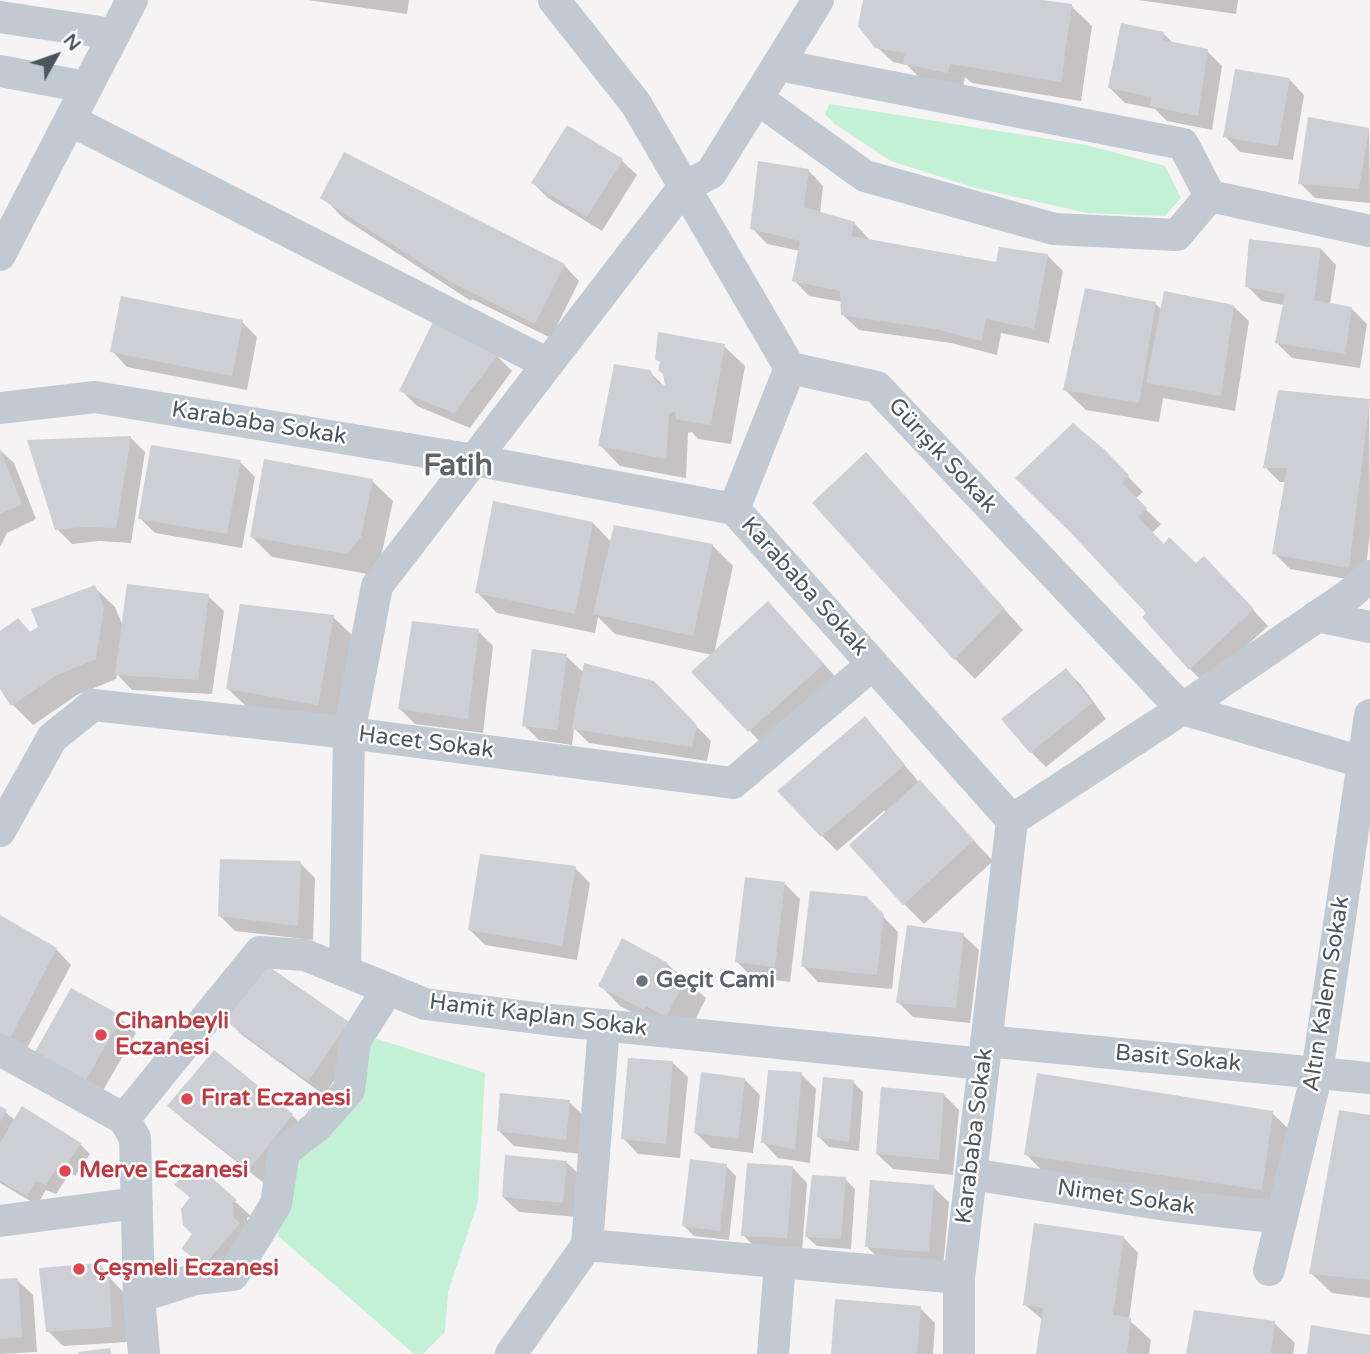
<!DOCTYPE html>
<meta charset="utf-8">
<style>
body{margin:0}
#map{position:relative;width:1370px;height:1354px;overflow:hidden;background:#f5f3f3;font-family:"Varela Round",sans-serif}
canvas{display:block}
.north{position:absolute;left:21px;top:21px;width:70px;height:70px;-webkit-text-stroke:5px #fff;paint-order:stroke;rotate:50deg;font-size:19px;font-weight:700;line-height:28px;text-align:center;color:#4a5661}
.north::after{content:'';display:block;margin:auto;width:24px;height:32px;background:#4a5661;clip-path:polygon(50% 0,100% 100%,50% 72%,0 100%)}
</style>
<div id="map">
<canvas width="1370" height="1354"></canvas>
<div class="north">N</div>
</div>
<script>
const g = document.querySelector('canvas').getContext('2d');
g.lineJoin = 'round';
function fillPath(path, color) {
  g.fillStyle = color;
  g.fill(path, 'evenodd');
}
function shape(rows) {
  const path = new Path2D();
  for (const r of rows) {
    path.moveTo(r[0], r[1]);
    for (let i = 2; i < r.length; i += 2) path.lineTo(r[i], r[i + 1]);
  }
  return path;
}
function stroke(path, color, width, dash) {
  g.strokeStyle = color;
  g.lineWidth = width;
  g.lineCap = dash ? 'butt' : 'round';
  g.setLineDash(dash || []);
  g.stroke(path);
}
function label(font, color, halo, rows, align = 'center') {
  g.font = font + ' "Varela Round",sans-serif';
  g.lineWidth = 5;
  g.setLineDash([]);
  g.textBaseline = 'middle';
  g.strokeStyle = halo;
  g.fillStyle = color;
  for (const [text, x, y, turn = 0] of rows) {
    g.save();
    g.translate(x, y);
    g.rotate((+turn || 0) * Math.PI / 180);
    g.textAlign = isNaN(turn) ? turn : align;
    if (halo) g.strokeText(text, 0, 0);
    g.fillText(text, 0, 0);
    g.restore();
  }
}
const green = shape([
 [829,104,1086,145,1165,166,1181,198,1165,216,1087,213,972,187,891,161,835,124,825,114],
 [371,1037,485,1073,478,1202,448,1292,445,1332,423,1354,414,1354,278,1236,275,1184]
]);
const shadow = shape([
 [308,0,409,0,407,14],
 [864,0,1031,0,1071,6,1092,26,1081,101,972,83,965,77,963,87,921,79,907,65,893,62,877,47],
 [1138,0,1238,0,1236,14],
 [1163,33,1174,44,1207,51,1222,66,1212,130,1167,121,1155,109,1125,103,1110,88],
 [1289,79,1304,95,1293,160,1240,152,1225,136],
 [1369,130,1370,203,1315,198,1300,183],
 [621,160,637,175,602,231,548,198,533,183],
 [808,170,823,186,820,213,854,223,869,239,868,241,997,264,1048,256,1063,271,1049,343,1001,333,997,355,951,343,859,330,843,315,843,302,809,296,794,280,800,251,767,244,752,228],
 [323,197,564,265,579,281,551,338,472,299,471,301,343,218],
 [1321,249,1336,265,1330,304,1351,308,1367,324,1360,368,1292,358,1277,343,1284,305,1262,301,1247,286],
 [1155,303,1162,310,1233,306,1249,321,1235,411,1163,398,1159,422,1086,410,1065,390],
 [242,322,257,337,247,390,127,367,112,351],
 [434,324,497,356,512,371,470,428,417,406,402,391],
 [724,346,745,366,731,444,698,439,692,432,688,433,686,478,620,466,600,445,649,371,667,389,665,374],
 [1369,401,1370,534,1364,582,1290,569,1274,553,1286,482,1280,482,1265,467],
 [130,437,145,452,131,543,99,541,72,544,57,529],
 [0,450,14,463,36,519,7,533,0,547],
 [1104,452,1143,492,1135,499,1161,524,1152,533,1163,545,1196,566,1219,573,1268,626,1205,684,1190,669,1149,613],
 [866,455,1023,630,975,679,955,659],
 [240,462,255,477,242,548,155,533,140,518],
 [372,481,393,501,381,557,368,574,272,557,252,537],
 [593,523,612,543,712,545,733,566,714,654,768,603,843,685,769,751,693,672,712,655,615,634,598,617,595,633,497,613,477,592],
 [94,587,115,607,123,626,208,596,224,611,212,694,132,690,117,674,116,679,77,695,33,725,13,705,0,686,0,633,31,633],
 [333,617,354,637,338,724,249,709,228,689],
 [478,631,493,646,483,733,415,724,400,709],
 [566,656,584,673,653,683,711,741,707,761,589,743,574,728,572,745,539,740,524,725],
 [1066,670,1081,685,1106,719,1046,767,1031,752],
 [864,718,919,782,993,861,924,924,904,904,885,810,837,851,822,836],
 [300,863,315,878,313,940,235,931,220,916],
 [575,868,590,883,577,960,485,945,470,930],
 [785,884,800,899,790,982,752,977,737,962],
 [866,898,898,932,892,989,818,982,803,966],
 [0,917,56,949,71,965,25,1052,0,1039],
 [963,935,979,950,970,1023,913,1017,898,1002],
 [667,964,706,998,687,1036,664,1029,620,1006,600,985],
 [266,966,363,1039,324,1095,242,1035,227,1020],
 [120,1018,136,1033,101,1094,38,1051],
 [672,1062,688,1077,680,1158,638,1154,623,1138],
 [801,1074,816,1089,810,1163,778,1158,763,1142],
 [744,1079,760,1095,753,1153,711,1148,696,1133],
 [853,1082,863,1092,859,1151,829,1147,819,1137],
 [943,1094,959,1110,953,1175,893,1169,877,1154],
 [569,1102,585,1117,581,1154,514,1146,499,1131],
 [170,1106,292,1115,307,1130,265,1184,185,1121],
 [0,1108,15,1120,80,1144,90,1154,75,1176,70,1173,56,1194,46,1190,37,1205,0,1183],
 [1272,1113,1293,1133,1281,1210,1046,1175,1026,1154],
 [1370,1117,1370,1298,1332,1293,1311,1273],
 [566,1162,582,1177,578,1217,519,1212,503,1197],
 [194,1164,251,1216,247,1218,248,1234,220,1279,198,1264,183,1248,194,1234,191,1199,177,1184],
 [726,1166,736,1176,729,1240,694,1236,684,1226],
 [792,1167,807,1183,802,1253,758,1250,743,1235],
 [845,1179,855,1189,851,1249,817,1246,807,1237],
 [933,1187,949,1202,943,1267,882,1261,866,1246],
 [1123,1237,1138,1253,1129,1320,1151,1340,1149,1354,1038,1354,1043,1320,1025,1305],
 [98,1265,124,1293,127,1342,63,1346,48,1331],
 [17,1280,33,1295,37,1352,0,1354,0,1281],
 [920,1308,935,1323,933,1354,833,1354],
 [1274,1323,1295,1343,1293,1354,1188,1354]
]);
const building = shape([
 [863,0,1043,0,1072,4,1061,82,950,64,948,73,903,64,905,53,875,48,858,26],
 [1121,23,1164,32,1163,40,1208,49,1198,116,1150,106,1151,97,1108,88],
 [1235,69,1290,78,1278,146,1223,137],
 [1308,117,1369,128,1359,189,1298,184],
 [567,125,623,159,587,217,531,183],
 [344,152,565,264,535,324,451,282,320,198],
 [758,161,809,169,804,207,855,222,851,236,996,262,999,247,1048,254,1034,329,986,319,982,341,935,329,841,315,840,291,792,281,800,241,750,229],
 [1249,239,1321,248,1314,300,1352,307,1345,354,1275,343,1285,294,1245,287],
 [1085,288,1156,302,1139,403,1063,390],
 [1164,291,1234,305,1221,396,1146,383],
 [121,296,243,320,232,376,110,352],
 [433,322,498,355,454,413,399,391],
 [658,332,725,344,711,425,676,419,675,412,669,413,666,459,598,446,614,364,650,370,657,383,665,385,663,374,658,370,660,362,655,359],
 [1278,390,1370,399,1349,568,1272,554,1287,468,1263,468],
 [1073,423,1105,450,1129,475,1122,483,1147,508,1138,517,1164,544,1169,537,1196,563,1204,556,1254,609,1189,670,1142,617,1146,613,1070,532,1015,478],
 [131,436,116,528,83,527,55,530,27,440],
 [151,445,241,460,227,534,138,519],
 [0,449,22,504,0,514],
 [866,452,1004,608,954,660,812,503],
 [264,459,373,479,361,537,347,554,250,537],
 [493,501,593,522,575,614,475,593],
 [614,525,713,544,693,636,593,614],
 [127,584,209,594,198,680,115,675],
 [95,585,104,607,96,659,57,675,11,706,0,689,0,631,18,618,30,632,38,627,31,609],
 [768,601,824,664,748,732,691,672],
 [240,604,334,615,318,705,226,689],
 [412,621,479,629,468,719,398,709],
 [532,649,567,654,557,730,522,726],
 [584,663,654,681,697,725,692,747,572,729],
 [1066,668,1092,703,1030,753,1001,719],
 [865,716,905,765,821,837,777,791],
 [920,780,974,840,903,905,849,845],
 [480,854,576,866,562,946,468,930],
 [220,859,301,861,298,926,218,916],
 [745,877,785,882,775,967,735,962],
 [810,891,866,896,884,915,877,975,801,967],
 [0,915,57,948,10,1038,0,1033],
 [907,925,964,933,956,1008,896,1003],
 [622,938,668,963,666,966,687,977,666,1017,646,1006,644,1010,598,986],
 [265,964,349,1022,308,1081,224,1020],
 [71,988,122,1016,86,1080,35,1052],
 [214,1050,293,1114,249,1170,167,1106],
 [628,1058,673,1061,666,1144,621,1139],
 [768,1070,802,1072,795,1149,761,1143],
 [701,1072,745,1078,738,1139,694,1133],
 [1037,1073,1273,1111,1262,1190,1024,1155],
 [823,1077,854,1080,849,1142,817,1137],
 [881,1087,944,1093,939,1160,876,1154],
 [500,1093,570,1100,566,1140,497,1131],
 [0,1106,7,1110,0,1122],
 [22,1106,81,1143,65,1168,59,1164,46,1185,36,1181,27,1196,0,1181,0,1143],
 [1339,1110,1370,1115,1370,1280,1309,1274],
 [505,1155,567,1161,563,1203,502,1197],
 [690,1159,727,1164,720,1231,682,1226],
 [194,1162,237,1200,233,1203,234,1218,240,1223,204,1265,181,1249,192,1234,183,1225,181,1209,190,1197,174,1185],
 [747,1163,793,1166,787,1238,741,1236],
 [812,1175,846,1177,841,1239,805,1237],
 [870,1180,934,1185,929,1252,865,1247],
 [1034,1223,1124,1236,1113,1315,1131,1318,1127,1354,1036,1354,1043,1308,1023,1305],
 [99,1263,109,1276,112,1327,46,1332,39,1268],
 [18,1278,22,1337,0,1339,0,1279],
 [835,1299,921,1306,917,1354,831,1354],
 [1194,1310,1275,1321,1271,1354,1186,1354],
 [1311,1325,1370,1335,1370,1354,1307,1354],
 [110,1348,111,1354,79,1354,78,1352]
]);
const minor = shape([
 [554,0,636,104,790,368,877,387,1182,709,1362,762],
 [0,17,113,34],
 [779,65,1183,144,1210,196],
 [0,71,86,87],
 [758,99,865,176,1054,229,1177,235,1210,196,1370,231],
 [70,120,548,364],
 [0,255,132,0],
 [0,408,95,397,474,460,734,509,1012,820,959,1278,959,1354],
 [734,509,790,368],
 [1317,616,1370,627],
 [1012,820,1182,709,1350,594,1370,576],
 [0,831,52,738,93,705,349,733,733,783,873,664],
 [345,971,349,733,377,586,683,188,711,173,818,0],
 [986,1041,1370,1078],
 [0,1050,124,1119],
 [971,1174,1166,1205,1282,1218],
 [0,1221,137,1203],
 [587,1245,959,1278],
 [1269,1270,1317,1073,1370,715],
 [139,1297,195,1279,233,1275,276,1204,284,1152,316,1127,349,1090,355,1041,388,989],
 [144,1354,139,1297,135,1138,124,1119,260,952,305,955,425,1004,552,1020,984,1064],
 [511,1354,587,1245,604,1025],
 [773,1354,780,1262]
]);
const markers = [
 [642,981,7,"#6b7280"],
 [101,1035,7,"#e0444e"],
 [187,1099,7,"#e0444e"],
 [65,1171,7,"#e0444e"],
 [79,1269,7,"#e0444e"]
];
const streetNames = [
 ["Karababa Sokak",259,424,9],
 ["Gürışık Sokak",942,456,47],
 ["Karababa Sokak",804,587,48],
 ["Hacet Sokak",426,743,7],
 ["Altın Kalem Sokak",1327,994,-81],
 ["Hamit Kaplan Sokak",538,1016,7],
 ["Basit Sokak",1178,1059,5],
 ["Karababa Sokak",975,1136,-83],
 ["Nimet Sokak",1126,1198,8]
];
const worshipNames = [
 ["Geçit Cami",656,981]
];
const healthNames = [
 ["Cihanbeyli",115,1022],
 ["Eczanesi",115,1048],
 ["Fırat Eczanesi",201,1099],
 ["Merve Eczanesi",79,1171],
 ["Çeşmeli Eczanesi",93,1269]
];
const districtNames = [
 ["Fatih",458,467]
];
fillPath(green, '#c3f1d5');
fillPath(shadow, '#0003');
fillPath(building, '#cdcfd5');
stroke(minor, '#c1cad2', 32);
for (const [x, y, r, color] of markers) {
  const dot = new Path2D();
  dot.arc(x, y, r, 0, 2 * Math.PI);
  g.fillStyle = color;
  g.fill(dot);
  stroke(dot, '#fff', 2.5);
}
label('23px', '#4a5661', '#fff', streetNames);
label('bold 23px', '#5b616d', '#fff', worshipNames, 'left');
label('bold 23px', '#be3a42', '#fff', healthNames, 'left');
label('bold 30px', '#5f6368', '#fff', districtNames);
</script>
